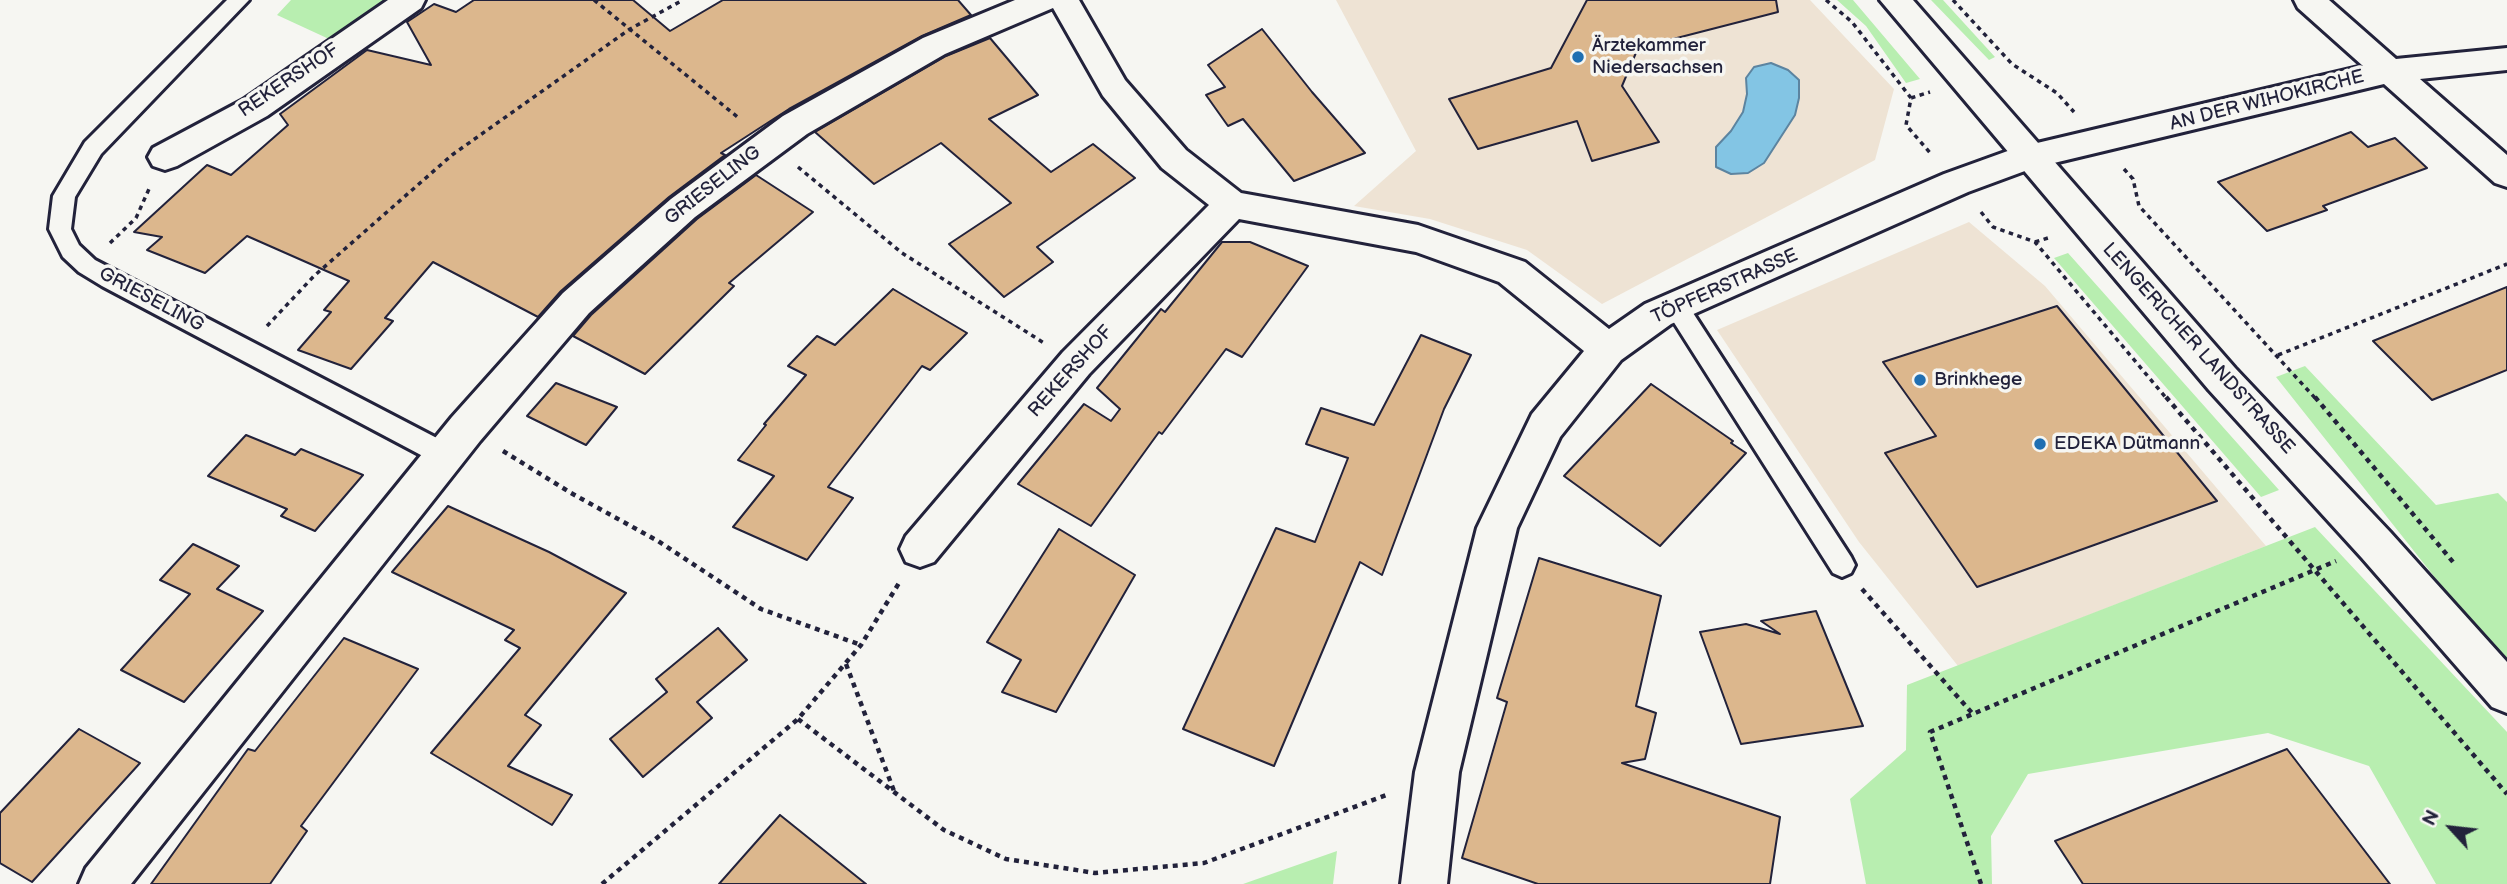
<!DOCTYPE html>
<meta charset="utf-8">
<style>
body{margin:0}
#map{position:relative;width:2507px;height:884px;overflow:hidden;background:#f6f6f2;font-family:"Balsamiq Sans",sans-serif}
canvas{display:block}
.north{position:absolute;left:2416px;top:793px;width:70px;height:70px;-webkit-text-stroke:5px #f6f6f2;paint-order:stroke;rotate:297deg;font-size:19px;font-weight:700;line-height:28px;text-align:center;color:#22223b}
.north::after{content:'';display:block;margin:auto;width:24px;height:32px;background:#22223b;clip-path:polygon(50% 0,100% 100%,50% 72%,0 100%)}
</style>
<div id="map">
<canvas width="2507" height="884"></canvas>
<div class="north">N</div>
</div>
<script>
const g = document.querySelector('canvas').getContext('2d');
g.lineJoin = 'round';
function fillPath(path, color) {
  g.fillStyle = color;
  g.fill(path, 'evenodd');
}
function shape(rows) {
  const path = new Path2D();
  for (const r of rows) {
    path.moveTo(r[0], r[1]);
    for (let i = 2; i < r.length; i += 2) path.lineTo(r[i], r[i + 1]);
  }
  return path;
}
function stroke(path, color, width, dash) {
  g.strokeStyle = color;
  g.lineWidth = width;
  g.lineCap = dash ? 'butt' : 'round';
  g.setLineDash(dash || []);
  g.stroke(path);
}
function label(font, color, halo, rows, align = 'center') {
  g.font = font + ' "Balsamiq Sans",sans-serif';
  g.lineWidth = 7;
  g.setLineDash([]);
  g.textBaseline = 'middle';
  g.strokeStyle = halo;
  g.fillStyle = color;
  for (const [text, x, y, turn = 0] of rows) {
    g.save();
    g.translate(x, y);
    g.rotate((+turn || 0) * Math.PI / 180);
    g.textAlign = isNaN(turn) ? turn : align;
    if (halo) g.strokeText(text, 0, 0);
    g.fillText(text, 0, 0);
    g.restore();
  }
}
const built = shape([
 [1336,0,1810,0,1894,89,1875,160,1602,304,1527,250,1430,219,1354,206,1416,151],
 [1969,222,2045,286,2266,546,1958,666,1859,542,1717,330]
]);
const green = shape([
 [291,0,392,0,329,39,277,15],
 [1837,0,1853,0,1920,79,1906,83,1866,26],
 [1931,0,1943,0,1995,57,1989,60],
 [2068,253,2279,490,2261,497,2054,258],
 [2305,366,2436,505,2498,493,2507,502,2507,664,2471,623,2276,377],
 [2315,527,2507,732,2507,884,2436,884,2369,766,2268,733,2028,774,1991,836,1992,884,1866,884,1850,799,1906,750,1907,685],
 [1337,851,1333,884,1243,884]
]);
const water = shape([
 [1771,63,1788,70,1799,80,1799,98,1795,115,1764,163,1748,173,1731,174,1716,167,1716,147,1731,131,1743,112,1747,94,1746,78,1754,67,1771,63]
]);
const building = shape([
 [474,0,633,0,670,31,723,0,958,0,971,15,922,36,789,109,721,153,725,155,669,197,561,291,538,317,433,262,385,318,393,321,351,369,298,350,331,312,324,310,349,281,247,236,205,273,147,250,162,237,134,232,207,165,231,175,288,125,280,114,367,50,431,65,407,22,434,4,456,12,474,0],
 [1587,0,1776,0,1778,12,1638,48,1622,86,1659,142,1592,161,1577,121,1478,149,1449,99,1551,68,1587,0],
 [1262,29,1312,92,1365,153,1294,181,1243,119,1228,126,1206,95,1225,87,1208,65,1262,29],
 [990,38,1038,95,989,119,1051,172,1093,144,1135,178,1037,247,1053,262,1004,297,949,244,1011,203,941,143,874,184,815,132,946,56,990,38],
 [2351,132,2368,147,2395,138,2427,168,2323,206,2327,210,2267,231,2218,182,2351,132],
 [756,175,813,212,729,283,734,286,645,374,573,336,591,315,697,219,756,175],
 [1222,242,1250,242,1308,266,1242,357,1226,349,1162,434,1159,432,1091,526,1018,484,1084,404,1111,421,1120,409,1097,388,1161,309,1165,312,1222,242],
 [2507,287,2507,370,2432,400,2373,341,2507,287],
 [893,289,967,333,930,370,922,366,828,487,853,498,807,560,733,527,774,476,738,460,766,425,764,424,806,375,788,366,817,336,835,345,893,289],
 [2057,306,2217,501,1977,587,1885,453,1936,436,1883,362,2057,306],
 [1421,335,1471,355,1444,409,1382,575,1360,562,1274,766,1183,729,1276,528,1315,542,1348,458,1306,444,1321,408,1374,425,1421,335],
 [556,383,617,407,586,445,527,416,556,383],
 [1651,384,1733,441,1731,443,1746,453,1660,546,1564,476,1651,384],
 [246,435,295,455,301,449,363,475,315,531,281,516,287,509,208,476,246,435],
 [448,506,549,552,626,593,525,715,541,725,508,766,572,795,552,825,431,753,520,648,505,640,514,630,392,572,448,506],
 [1059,529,1135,575,1056,712,1002,692,1021,660,987,642,1059,529],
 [193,544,239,566,217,589,263,611,184,702,121,670,190,594,160,580,193,544],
 [1539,558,1661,596,1636,706,1656,713,1645,759,1622,763,1780,817,1770,884,1538,884,1462,858,1507,702,1497,698,1539,558],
 [1816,611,1863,726,1741,744,1700,632,1746,624,1780,634,1761,621,1816,611],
 [718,628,747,660,697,702,712,718,643,777,610,739,667,692,656,679,718,628],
 [344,638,418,669,301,826,307,831,270,884,151,884,248,749,255,751,344,638],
 [79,729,140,763,32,882,0,863,0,813,79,729],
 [2287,749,2390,884,2083,884,2055,841,2287,749],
 [780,815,866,884,719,884,780,815]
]);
const pathFar1 = shape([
 [594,0,740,119],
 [1826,0,1852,22,1911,98,1906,125,1932,155],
 [1953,0,2012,64,2057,93,2074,112],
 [1911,98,1930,92],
 [798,167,902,253,1044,343],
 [2124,169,2133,179,2139,206,2316,399],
 [1981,212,1993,227,2035,242,2167,399],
 [2035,242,2051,237],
 [110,243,136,218,149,189],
 [267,326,314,276,452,155,630,29,683,0],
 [2278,355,2507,264]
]);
const path = shape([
 [2166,397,2507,794],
 [2315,397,2453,562],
 [503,451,571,493,658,541,761,609,861,645],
 [1862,589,1973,714],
 [846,664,894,791],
 [798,719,944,830,1006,859,1095,873,1204,863,1389,794],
 [602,884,798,719,861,645,899,583],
 [1981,884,1930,732,2336,561]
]);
const lane = shape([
 [227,0,249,0,101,154,75,197,71,229,79,245,95,260,454,447,457,455,454,463,445,466,436,463,102,286,79,272,63,257,49,229,53,196,85,142,227,0],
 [1676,297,1684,299,1851,557,1855,565,1851,573,1842,577,1833,573,1668,313,1664,306,1668,299,1676,297]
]);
const street = shape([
 [388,0,425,0,421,8,267,116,177,166,165,170,153,166,148,157,153,148,243,100,388,0],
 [1015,0,1079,0,1125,80,1186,150,1241,193,1418,225,1525,262,1609,329,1645,304,1944,174,2016,148,2363,66,2298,8,2294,0,2329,0,2396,59,2507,48,2507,70,2420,79,2507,155,2507,187,2495,183,2384,84,2033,168,1968,192,1671,324,1621,360,1560,437,1517,528,1459,772,1447,884,1401,884,1415,772,1477,528,1532,414,1584,351,1499,282,1416,252,1239,219,1089,374,934,562,920,567,906,562,900,549,906,536,1063,352,1209,205,1162,168,1103,96,1053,8,945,54,807,134,695,217,589,313,480,441,131,884,79,884,86,868,452,417,563,293,671,199,783,116,923,38,1015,0]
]);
const secondary = shape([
 [1880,0,1913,0,2235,368,2390,532,2507,662,2507,713,2492,707,2362,558,2209,390,1880,0]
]);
const markers = [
 [1578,57,7,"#1f6fb2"],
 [1920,380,7,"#1f6fb2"],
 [2040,444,7,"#1f6fb2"]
];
const poiNames = [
 ["Ärztekammer",1592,46],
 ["Niedersachsen",1592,68],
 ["Brinkhege",1934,380],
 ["EDEKA Dütmann",2054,444]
];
const streetNames = [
 ["REKERSHOF",289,81,-34],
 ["AN DER WIHOKIRCHE",2267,101,-14],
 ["GRIESELING",713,186,-38],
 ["TÖPFERSTRASSE",1725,287,-24],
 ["GRIESELING",151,300,28],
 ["LENGERICHER LANDSTRASSE",2198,349,48],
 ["REKERSHOF",1071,372,-48]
];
fillPath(built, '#eee3d4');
fillPath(green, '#b8eeb0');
fillPath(water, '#83c5e4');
stroke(water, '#5c84a0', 2);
fillPath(building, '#dcb78d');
stroke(building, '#22223b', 2);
stroke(lane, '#22223b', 6);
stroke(street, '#22223b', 6);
stroke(secondary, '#22223b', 6);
stroke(pathFar1, '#22223b', 3.5, [4.5, 4.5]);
stroke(path, '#22223b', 4.5, [5, 5]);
fillPath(lane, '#f6f6f2');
fillPath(street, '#f6f6f2');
fillPath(secondary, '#f6f6f2');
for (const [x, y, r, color] of markers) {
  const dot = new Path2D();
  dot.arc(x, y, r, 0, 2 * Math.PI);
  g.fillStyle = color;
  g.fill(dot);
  stroke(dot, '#f6f6f2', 2.5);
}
label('19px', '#22223b', '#f6f6f2', poiNames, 'left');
label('19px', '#22223b', '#f6f6f2', streetNames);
</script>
